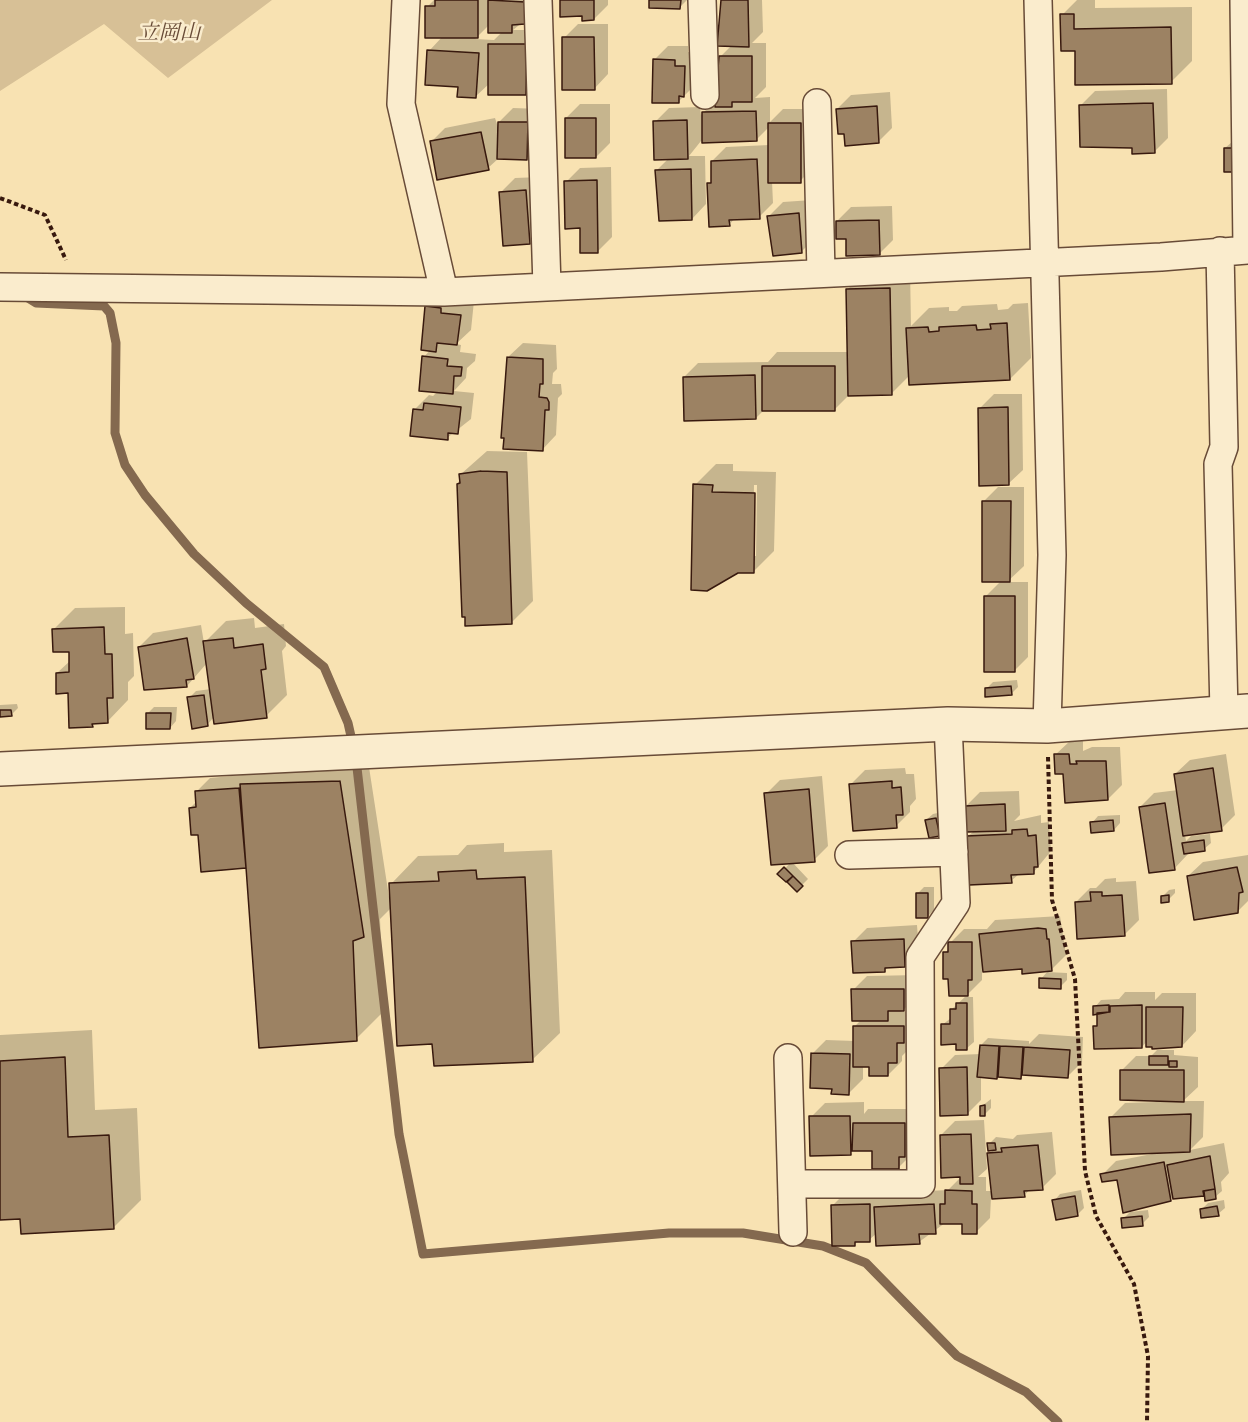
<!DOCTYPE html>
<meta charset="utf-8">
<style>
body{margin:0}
canvas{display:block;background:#f8e2b2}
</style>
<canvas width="1248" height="1422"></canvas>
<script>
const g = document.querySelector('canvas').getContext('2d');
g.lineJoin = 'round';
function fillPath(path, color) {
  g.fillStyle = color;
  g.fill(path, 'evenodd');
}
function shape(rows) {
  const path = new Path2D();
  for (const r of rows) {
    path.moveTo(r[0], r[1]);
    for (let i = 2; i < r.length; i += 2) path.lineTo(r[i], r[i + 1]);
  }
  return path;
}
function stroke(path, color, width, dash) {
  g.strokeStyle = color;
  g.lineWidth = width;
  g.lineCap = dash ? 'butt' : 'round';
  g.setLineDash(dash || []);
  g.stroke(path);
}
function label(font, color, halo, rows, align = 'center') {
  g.font = font + ' "Gentium Book Plus","Noto Serif JP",serif';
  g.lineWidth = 5;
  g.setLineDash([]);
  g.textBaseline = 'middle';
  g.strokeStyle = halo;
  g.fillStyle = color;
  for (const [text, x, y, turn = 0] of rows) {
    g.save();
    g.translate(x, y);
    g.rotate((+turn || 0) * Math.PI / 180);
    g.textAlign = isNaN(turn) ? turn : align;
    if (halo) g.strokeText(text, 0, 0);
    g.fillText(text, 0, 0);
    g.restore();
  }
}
const green = shape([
 [0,0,272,0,168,78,104,24,0,91]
]);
const shadow = shape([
 [434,0,538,0,539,9,513,30,540,30,540,79,526,93,490,83,475,97,459,86,429,51,443,36,427,7],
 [489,25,503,31,494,40,475,39],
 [562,0,608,0,608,5,594,19],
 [650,0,687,0,680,7],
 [723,0,762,0,763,32,752,43,766,43,766,87,755,98,770,97,770,122,783,109,814,109,814,167,800,181,772,181,773,203,759,217,735,218,729,225,709,184,713,180,712,161,726,147,769,145,769,127,756,140,701,141,689,156,705,156,706,204,692,219,657,170,669,158,655,122,669,108,700,107,701,115,718,98,720,57,732,45],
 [1077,0,1095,0,1095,8,1192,7,1192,61,1171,82,1076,49,1062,15],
 [578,24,608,24,608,74,594,89,564,38],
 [668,46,688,46,688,52,699,53,692,88,678,102,654,60],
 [1167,89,1168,138,1154,152,1134,146,1081,105,1095,91],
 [890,92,892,128,878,142,846,132,837,109,851,95],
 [580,104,610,104,610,143,596,157,566,118],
 [513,108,542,109,541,144,527,158,499,158,488,168,431,142,445,128,495,118,499,130,499,122],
 [1232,142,1240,142,1241,163,1225,148],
 [611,167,612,237,598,251,566,182,580,168],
 [540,177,544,228,530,242,501,192,515,178],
 [812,200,815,238,801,252,771,248,769,216,783,202],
 [892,206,893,240,879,254,847,237,837,221,851,207],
 [910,267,911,326,929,308,949,307,949,311,957,311,962,306,997,304,998,310,1008,309,1013,304,1028,303,1031,358,1010,379,910,375,891,394,848,396,834,410,764,410,756,418,684,377,698,363,768,362,777,352,849,352,848,289,869,268],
 [441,293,474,301,471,330,456,344,461,345,460,352,476,354,475,361,467,368,466,378,454,391,474,393,471,419,447,438,415,409,429,395,433,396,438,391,424,357,431,349,427,307],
 [523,343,556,345,557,369,553,373,552,384,561,384,562,394,558,398,556,435,542,450,508,357],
 [994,394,1022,394,1023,470,1008,484,980,408],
 [487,451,527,452,533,601,512,622,458,484,461,474],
 [716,464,733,464,733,471,776,472,774,551,753,572,738,571,695,485],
 [754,485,757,485,756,556,753,556],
 [998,487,1024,487,1024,566,1007,582,1028,582,1028,657,1014,671,985,597,1002,580,984,501],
 [125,607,125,634,133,633,134,676,128,682,128,700,107,722,96,722,92,726,57,673,71,660,70,650,54,629,75,608],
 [254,618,255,628,284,624,286,646,282,651,287,695,266,716,214,717,207,725,189,698,196,691,211,689,207,663,187,686,139,647,153,633,201,625,204,643,226,621],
 [1017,680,1018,687,1011,694,986,689,993,682],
 [17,704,18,708,11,715,0,715,0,705],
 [154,707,177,707,176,721,170,728,147,714],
 [1083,740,1083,751,1092,747,1120,747,1122,785,1108,799,1065,772,1055,755,1070,741],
 [367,754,389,897,391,897,391,884,418,856,458,855,467,845,504,843,504,852,552,850,560,1033,532,1060,434,1042,392,907,380,919,384,1011,356,1039,248,864,245,867,199,833,190,808,197,801,196,792,210,778,252,774,270,757],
 [1226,754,1235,815,1221,829,1185,835,1186,841,1191,836,1210,834,1211,843,1204,849,1188,852,1188,854,1174,869,1140,807,1154,793,1178,790,1175,774,1190,760],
 [905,768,906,774,914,774,916,799,910,806,910,812,896,826,851,784,865,770],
 [822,776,828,846,814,860,792,862,808,879,797,890,780,874,791,862,766,794,780,780],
 [1019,791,1020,815,1014,821,1041,815,1041,823,1049,822,1051,851,1033,873,1019,874,1011,881,967,837,974,831,966,806,980,792],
 [942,812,946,828,939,834,926,820,933,814],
 [1120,815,1120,823,1114,830,1092,823,1098,816],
 [1248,855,1248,901,1237,912,1188,876,1203,862],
 [1116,878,1116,882,1136,881,1139,920,1125,934,1076,902,1090,888,1096,888,1105,879],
 [924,887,934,887,934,910,928,916,917,894],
 [1175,889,1175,893,1168,900,1162,897,1169,890],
 [1060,916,1066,955,1052,969,1023,967,982,971,982,980,965,997,973,997,974,1042,967,1048,957,1042,942,1025,951,1018,951,1010,967,995,945,953,950,947,950,943,964,929,987,929,995,920],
 [917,925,919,952,905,966,889,967,885,970,853,942,867,928],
 [1047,972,1067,973,1067,980,1060,987,1041,979],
 [918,975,918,996,901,1012,917,1012,910,1048,902,1056,902,1061,888,1075,870,1066,863,1066,863,1079,849,1093,833,1087,812,1054,826,1040,855,1041,855,1026,861,1020,853,990,867,976],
 [1125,992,1155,992,1155,1000,1162,993,1196,993,1196,1031,1182,1046,1147,1041,1142,1047,1095,1027,1099,1023,1099,1013,1095,1007,1101,1000,1119,999],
 [92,1030,95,1110,137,1108,141,1200,113,1228,22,1218,0,1219,0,1035],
 [1039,1034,1083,1037,1082,1062,1068,1076,1024,1074,1021,1077,981,1076,981,1100,967,1114,941,1069,955,1055,981,1054,981,1045,988,1038,1029,1041,1029,1044],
 [1157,1050,1174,1050,1174,1055,1198,1057,1198,1087,1183,1101,1204,1101,1203,1137,1190,1150,1224,1143,1229,1173,1221,1182,1222,1191,1215,1197,1205,1193,1175,1195,1170,1199,1118,1178,1102,1175,1116,1161,1152,1154,1111,1117,1125,1103,1156,1102,1122,1070,1136,1056,1151,1056],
 [991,1099,991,1108,985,1114,982,1106],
 [864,1102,864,1114,868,1109,919,1109,912,1154,898,1168,874,1150,854,1150,850,1153,811,1117,825,1103],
 [984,1120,987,1169,978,1177,986,1177,986,1191,992,1191,989,1154,994,1149,989,1144,996,1137,1013,1139,1017,1135,1052,1132,1056,1174,1042,1188,1030,1189,1024,1196,991,1197,990,1218,976,1232,964,1223,945,1223,919,1242,877,1233,869,1240,859,1240,855,1244,833,1205,847,1191,883,1191,883,1199,889,1193,948,1190,963,1175,941,1135,955,1121],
 [1081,1190,1084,1208,1078,1214,1054,1201,1060,1194],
 [1224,1200,1225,1208,1218,1214,1202,1209,1208,1203],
 [1148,1210,1149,1217,1142,1224,1123,1219,1130,1212]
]);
const stream = shape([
 [23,295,36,303,104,306,110,313,116,343,115,433,125,465,145,495,194,554,246,603,324,667,348,723,353,745],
 [356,759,399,1134,423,1254,669,1233,743,1233,823,1246,866,1263,957,1356,1026,1392,1058,1422]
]);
const building = shape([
 [435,0,478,0,478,38,425,38,425,6,435,6,435,0],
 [488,0,525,2,525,24,512,25,512,33,488,33,488,0],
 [560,0,594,0,594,20,582,21,582,16,560,17,560,0],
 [649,0,681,0,680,9,649,8,649,0],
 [721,0,748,0,749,47,717,46,721,0],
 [1060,14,1074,14,1074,29,1171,27,1172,84,1075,85,1075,51,1061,51,1060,14],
 [562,37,594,37,595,90,562,90,562,37],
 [488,44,527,44,526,95,488,95,488,44],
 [427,50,479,53,476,98,457,97,458,87,425,85,427,50],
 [719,56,752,56,752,102,732,102,732,107,715,107,719,56],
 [653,59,675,60,675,66,685,66,684,97,679,96,679,103,652,103,653,59],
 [1153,103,1155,153,1132,154,1132,148,1080,147,1079,105,1153,103],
 [877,106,879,143,845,146,844,134,838,134,836,109,877,106],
 [756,111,757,141,702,143,702,112,756,111],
 [565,118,596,118,596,158,565,158,565,118],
 [687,120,688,159,654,160,653,121,687,120],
 [498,122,528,122,527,160,497,159,498,122],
 [768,123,801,123,801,183,768,183,768,123],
 [481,132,489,170,437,180,430,141,481,132],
 [1224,148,1234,148,1235,172,1224,172,1224,148],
 [757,159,760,219,729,220,730,226,709,227,707,183,711,183,711,161,757,159],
 [691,169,692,220,659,221,655,170,691,169],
 [597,180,598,253,580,253,580,228,565,229,564,181,597,180],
 [526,190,530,244,503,246,499,192,526,190],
 [799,213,802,253,773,256,767,216,799,213],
 [879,220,880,255,846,256,846,239,836,239,836,221,879,220],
 [890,288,892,395,848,396,846,289,890,288],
 [425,306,441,308,441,313,461,315,457,345,437,343,436,352,421,350,425,306],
 [1007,323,1010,380,909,385,906,328,928,327,929,332,939,331,939,327,976,325,977,330,991,329,990,324,1007,323],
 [422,356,448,359,447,366,462,367,461,376,454,376,453,394,419,391,422,356],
 [507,357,543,359,543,384,540,384,539,397,547,398,549,402,549,410,545,410,543,451,503,449,504,438,501,438,507,357],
 [762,366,835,366,835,411,762,411,762,366],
 [755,375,756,419,684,421,683,377,755,375],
 [424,403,461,407,458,434,448,433,448,440,410,436,413,409,423,410,424,403],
 [1008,407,1009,485,979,486,978,408,1008,407],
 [481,471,507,472,512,624,465,626,465,617,462,617,457,484,460,483,459,474,481,471],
 [693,484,713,485,712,492,755,493,754,573,738,573,707,591,691,590,693,484],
 [982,501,1011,501,1010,582,982,582,982,501],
 [984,596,1015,596,1015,672,984,672,984,596],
 [104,627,105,654,112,654,113,698,107,698,108,723,92,724,93,727,69,728,68,693,56,694,56,673,69,672,69,652,53,652,52,629,104,627],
 [187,638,194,679,186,680,187,687,144,690,138,647,187,638],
 [233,638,234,648,263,644,266,669,261,670,267,718,214,724,203,641,233,638],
 [1011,686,1012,695,985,697,985,688,1011,686],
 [204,695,208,726,192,729,187,697,204,695],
 [0,710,11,710,12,716,0,717,0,710],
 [146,713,171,713,170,729,146,729,146,713],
 [1054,754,1069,754,1070,764,1077,764,1076,761,1106,761,1108,800,1065,803,1063,774,1055,774,1054,754],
 [1213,768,1222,831,1183,836,1174,774,1213,768],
 [340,781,364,937,353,941,357,1041,259,1048,240,784,340,781],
 [892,781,892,788,901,787,903,815,896,815,897,828,853,831,849,784,892,781],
 [239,788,246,868,201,872,198,835,191,835,189,808,196,807,195,791,239,788],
 [809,789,815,862,771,865,764,793,809,789],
 [1165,803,1175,870,1149,873,1139,807,1165,803],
 [1005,804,1006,831,966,832,965,806,1005,804],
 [936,818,940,836,929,838,925,820,936,818],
 [1113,820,1114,831,1091,833,1090,822,1113,820],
 [1027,829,1028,836,1036,835,1038,867,1034,867,1034,874,1011,875,1012,883,969,885,966,836,1012,834,1012,830,1027,829],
 [1204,840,1205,851,1184,854,1182,843,1204,840],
 [784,867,793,876,786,882,777,874,784,867],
 [1237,867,1243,892,1239,893,1238,913,1194,920,1187,876,1237,867],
 [476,870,477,879,525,877,533,1062,434,1066,432,1044,397,1046,389,883,439,881,438,872,476,870],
 [793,876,803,886,797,892,787,882,793,876],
 [1090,892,1102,892,1102,896,1122,895,1125,936,1077,939,1075,902,1091,901,1090,892],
 [916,893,928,893,928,918,916,918,916,893],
 [1169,895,1169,902,1161,903,1161,896,1169,895],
 [1038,928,1046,929,1047,939,1049,939,1052,971,1022,974,1022,969,983,972,979,934,1038,928],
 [904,939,905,967,885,968,885,972,853,973,851,941,904,939],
 [948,942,972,942,972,980,968,980,968,996,949,996,948,979,943,979,943,952,948,952,948,942],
 [1039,978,1061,979,1061,989,1039,988,1039,978],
 [851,989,904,989,904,1011,888,1011,888,1021,852,1021,851,989],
 [956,1003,967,1003,967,1050,956,1050,956,1044,941,1045,941,1024,950,1024,950,1009,956,1009,956,1003],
 [1109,1005,1109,1012,1093,1015,1093,1006,1109,1005],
 [1142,1005,1142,1048,1094,1049,1093,1026,1097,1026,1097,1013,1110,1012,1110,1006,1142,1005],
 [1146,1007,1183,1007,1182,1047,1152,1049,1152,1047,1146,1047,1146,1007],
 [853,1026,904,1026,904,1043,897,1043,897,1063,888,1063,888,1076,869,1076,869,1067,853,1067,853,1026],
 [980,1045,999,1046,997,1079,977,1077,980,1045],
 [1000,1046,1023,1047,1021,1079,998,1077,1000,1046],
 [1024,1047,1070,1050,1068,1078,1022,1075,1024,1047],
 [811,1053,850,1054,849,1095,831,1094,832,1089,810,1088,811,1053],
 [1149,1056,1168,1056,1168,1065,1149,1065,1149,1056],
 [65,1057,68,1137,109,1135,114,1229,21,1234,20,1219,0,1220,0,1061,65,1057],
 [1169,1061,1177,1061,1177,1067,1169,1067,1169,1061],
 [967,1067,968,1115,940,1116,939,1068,967,1067],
 [1120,1070,1184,1070,1184,1102,1120,1100,1120,1070],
 [985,1105,985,1116,980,1116,980,1106,985,1105],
 [1191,1114,1190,1152,1111,1155,1109,1117,1191,1114],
 [809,1116,850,1116,851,1155,810,1156,809,1116],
 [853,1123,905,1123,905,1157,899,1157,899,1169,872,1169,872,1151,852,1151,853,1123],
 [971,1134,973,1184,960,1184,960,1177,941,1178,940,1135,971,1134],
 [987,1143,995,1143,996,1150,988,1151,987,1143],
 [1038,1145,1043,1190,1024,1191,1025,1197,992,1199,987,1153,1002,1152,1001,1148,1038,1145],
 [1210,1156,1215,1189,1203,1191,1204,1196,1173,1199,1167,1165,1210,1156],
 [1164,1162,1171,1201,1123,1213,1117,1180,1102,1182,1100,1174,1164,1162],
 [1215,1189,1216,1199,1205,1201,1204,1191,1215,1189],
 [945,1190,972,1191,972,1204,977,1204,977,1234,962,1234,962,1224,940,1224,940,1204,945,1204,945,1190],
 [1075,1196,1078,1216,1056,1220,1052,1200,1075,1196],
 [870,1204,870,1242,855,1242,855,1246,832,1246,831,1205,870,1204],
 [934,1204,936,1234,919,1234,920,1244,876,1246,874,1207,934,1204],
 [1217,1206,1219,1216,1201,1218,1200,1209,1217,1206],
 [1142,1216,1143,1226,1122,1228,1121,1218,1142,1216]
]);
const path = shape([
 [0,198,45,215,66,260],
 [1048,757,1052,900,1075,979,1085,1171,1096,1216,1134,1284,1148,1356,1147,1422]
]);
const minor = shape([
 [406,0,401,104,444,292],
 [538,0,547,287],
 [702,0,705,95],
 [1038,0,1052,555,1047,726],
 [1244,0,1247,250],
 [817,103,821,273],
 [1220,251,1224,447,1218,464,1224,712],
 [0,287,444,292,1161,257,1248,250],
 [849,855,954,852],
 [788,1058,793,1232],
 [792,1184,921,1184,920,957,956,903,948,724]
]);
const tertiary = shape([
 [0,769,948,724,1047,726,1248,711]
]);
const parkNames = [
 ["立岡山",169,34]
];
fillPath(green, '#d7c096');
fillPath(shadow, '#0003');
stroke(stream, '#84694f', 9);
fillPath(building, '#9c8263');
stroke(building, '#38190e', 1.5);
stroke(minor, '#684b37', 30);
stroke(tertiary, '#684b37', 36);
stroke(path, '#38190e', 4, [4.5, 3]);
stroke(minor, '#faeccd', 27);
stroke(tertiary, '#faeccd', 33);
label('italic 21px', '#684b37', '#faeccd', parkNames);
</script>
